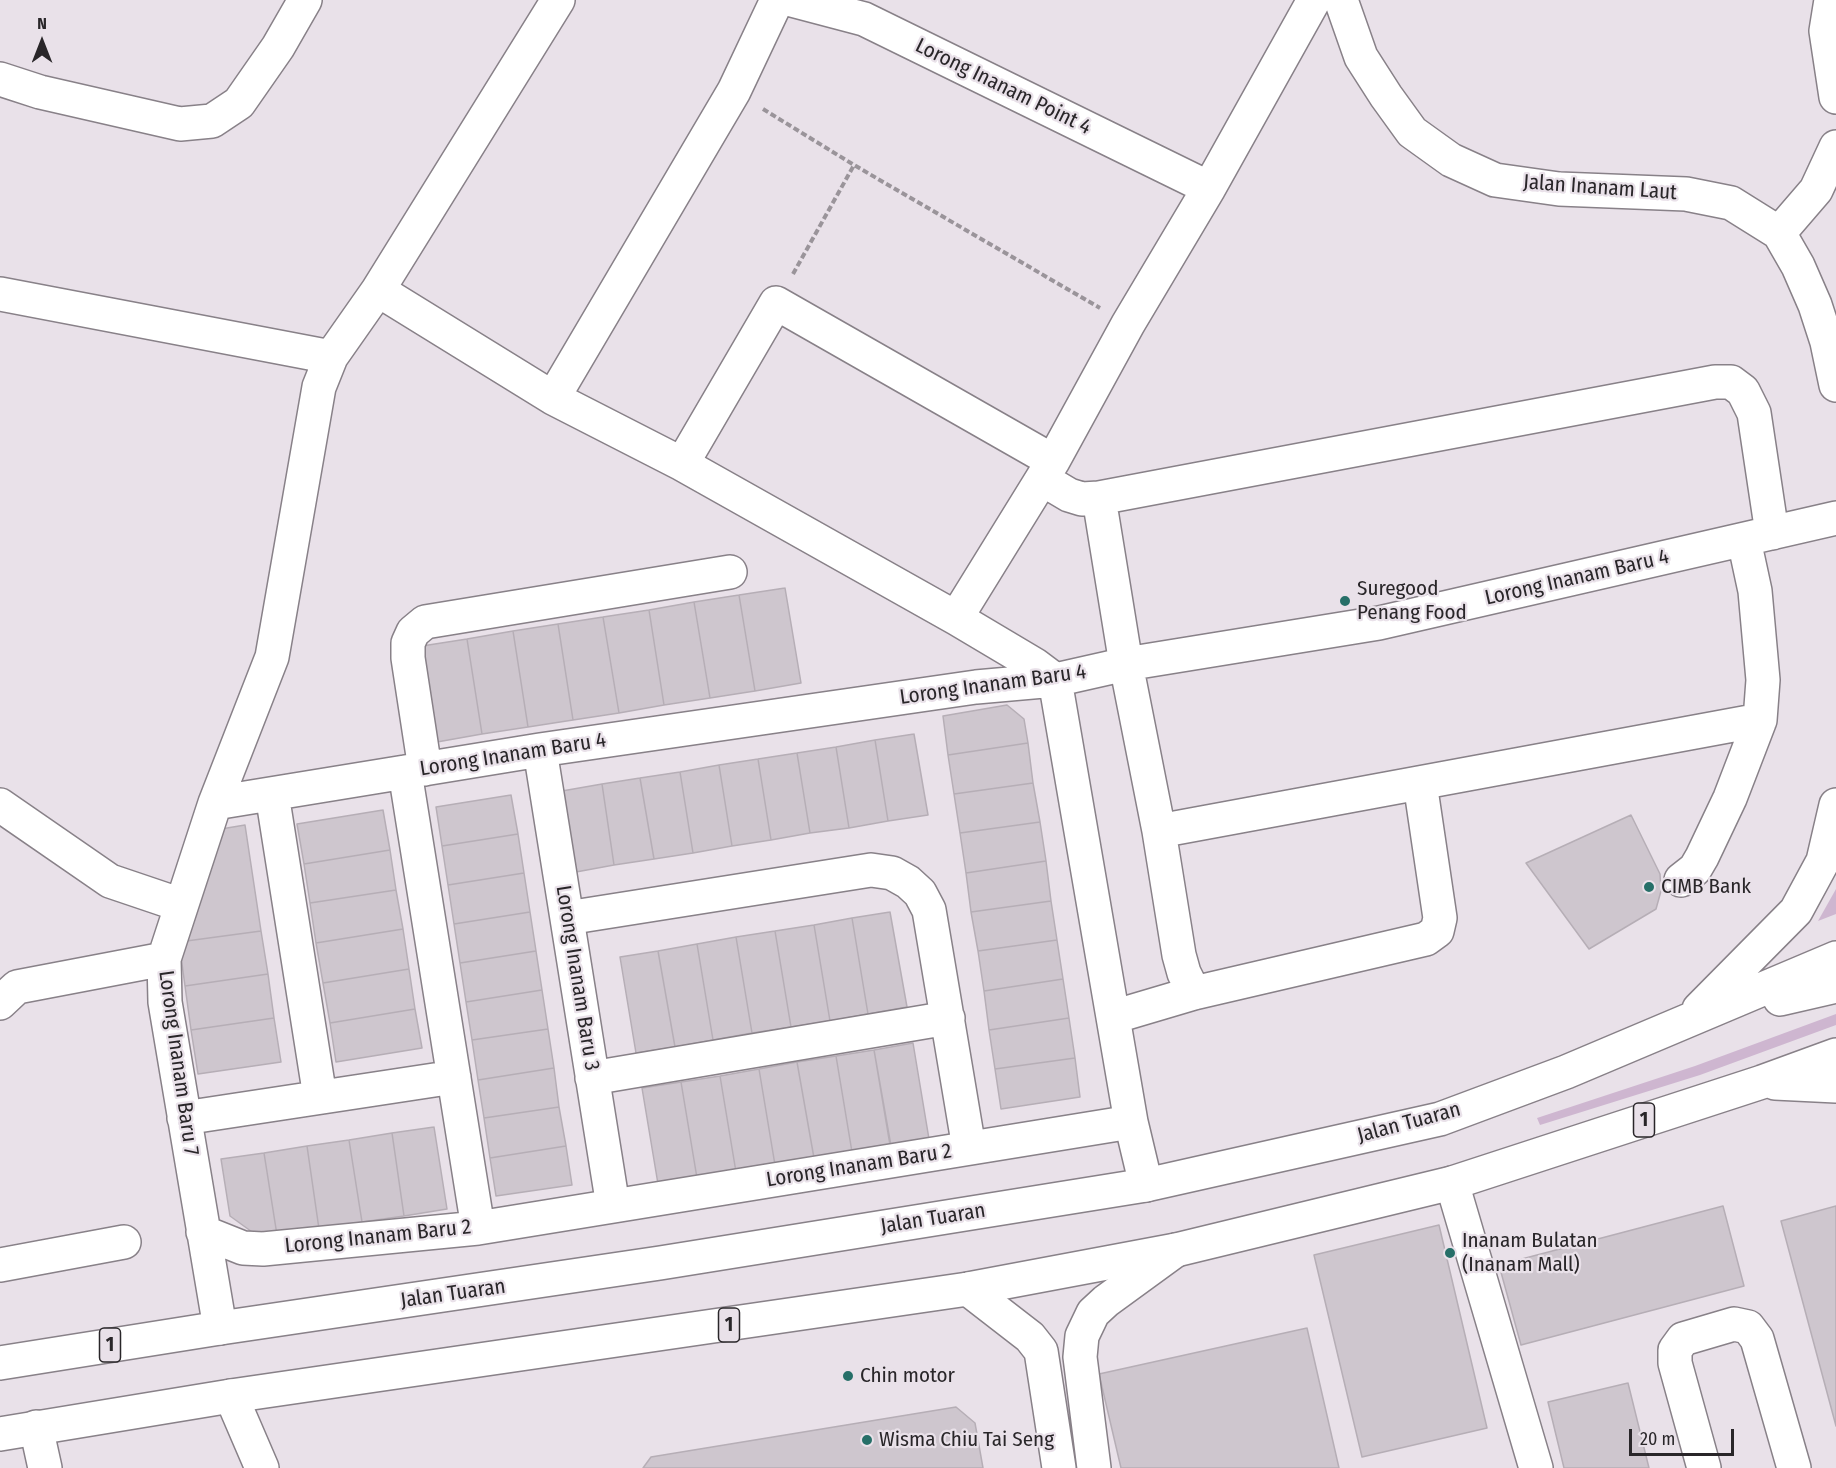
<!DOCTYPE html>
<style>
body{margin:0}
#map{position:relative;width:1836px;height:1468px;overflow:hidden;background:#e9e1e9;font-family:"Fira Sans Condensed",sans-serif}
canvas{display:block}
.north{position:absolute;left:12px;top:12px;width:60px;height:60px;-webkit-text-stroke:4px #e9e1e9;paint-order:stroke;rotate:0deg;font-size:16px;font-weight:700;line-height:24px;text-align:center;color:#292629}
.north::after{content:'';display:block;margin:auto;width:21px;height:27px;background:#292629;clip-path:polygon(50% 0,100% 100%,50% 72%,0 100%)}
.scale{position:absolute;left:1629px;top:1429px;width:105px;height:27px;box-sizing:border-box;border:3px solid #292629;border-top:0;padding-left:8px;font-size:18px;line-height:21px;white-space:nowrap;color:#292629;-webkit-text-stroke:4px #e9e1e9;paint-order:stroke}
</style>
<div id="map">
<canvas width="1836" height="1468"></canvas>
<div class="north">N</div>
<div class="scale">20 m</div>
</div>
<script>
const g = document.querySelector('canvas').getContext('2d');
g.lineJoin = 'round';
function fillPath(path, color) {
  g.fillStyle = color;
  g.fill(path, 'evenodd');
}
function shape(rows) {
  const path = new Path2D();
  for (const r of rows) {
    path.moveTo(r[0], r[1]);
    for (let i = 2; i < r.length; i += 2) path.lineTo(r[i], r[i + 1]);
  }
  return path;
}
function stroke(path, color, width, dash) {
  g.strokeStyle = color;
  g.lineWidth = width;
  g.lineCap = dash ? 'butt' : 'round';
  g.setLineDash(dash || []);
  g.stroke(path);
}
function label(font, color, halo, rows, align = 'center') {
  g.font = font + ' "Fira Sans Condensed",sans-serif';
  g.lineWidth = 4.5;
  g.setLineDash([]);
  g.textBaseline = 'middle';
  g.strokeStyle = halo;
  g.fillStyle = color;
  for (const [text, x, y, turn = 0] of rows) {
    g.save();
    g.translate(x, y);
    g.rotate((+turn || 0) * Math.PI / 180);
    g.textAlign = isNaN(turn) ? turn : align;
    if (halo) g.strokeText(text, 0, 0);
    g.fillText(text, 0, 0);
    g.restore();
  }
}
const green = shape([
 [1836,889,1836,914,1818,921],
 [1836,1014,1836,1025,1700,1075,1540,1125,1537,1118,1695,1066]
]);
const building = shape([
 [785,588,801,683,755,691,739,595,785,588],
 [739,595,755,691,710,698,694,602,739,595],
 [694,602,710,698,664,705,649,610,694,602],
 [649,610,664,705,619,713,603,617,649,610],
 [603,617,619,713,573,720,558,624,603,617],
 [558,624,573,720,528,727,513,631,558,624],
 [513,631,528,727,482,734,467,639,513,631],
 [467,639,482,734,437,742,422,646,467,639],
 [1007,705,1024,719,1028,743,948,755,943,716,1007,705],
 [914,734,928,815,888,821,875,740,914,734],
 [875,740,888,821,849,828,836,747,875,740],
 [1028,743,1033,783,954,794,948,755,1028,743],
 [836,747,849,828,810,833,797,753,836,747],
 [797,753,810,833,771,840,758,759,797,753],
 [758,759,771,840,732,846,719,765,758,759],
 [719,765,732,846,693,853,680,772,719,765],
 [680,772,693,853,654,859,640,778,680,772],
 [640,778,654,859,614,865,602,784,640,778],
 [1033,783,1040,822,960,833,954,794,1033,783],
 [602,784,614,865,576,872,562,791,602,784],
 [511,795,518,834,442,846,436,807,511,795],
 [383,810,390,850,304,864,297,824,383,810],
 [1631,815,1660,874,1661,891,1656,909,1589,949,1526,863,1631,815],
 [1040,822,1046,861,966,873,960,833,1040,822],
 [245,825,261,931,179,942,221,829,245,825],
 [518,834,524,873,448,885,442,846,518,834],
 [390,850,396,890,310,903,304,864,390,850],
 [1046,861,1051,901,971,912,966,873,1046,861],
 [524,873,530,912,454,924,448,885,524,873],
 [396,890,403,929,316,943,310,903,396,890],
 [1051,901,1057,940,978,951,971,912,1051,901],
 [530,912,536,951,460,963,454,924,530,912],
 [890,912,907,1007,868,1014,852,918,890,912],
 [852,918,868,1014,830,1021,814,925,852,918],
 [814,925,830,1021,791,1027,775,931,814,925],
 [403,929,409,969,323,983,316,943,403,929],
 [261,931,268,974,185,986,179,942,261,931],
 [775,931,791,1027,752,1033,736,937,775,931],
 [736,937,752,1033,713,1040,697,944,736,937],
 [1057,940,1063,979,984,991,978,951,1057,940],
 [697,944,713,1040,675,1047,658,951,697,944],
 [536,951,542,990,466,1002,460,963,536,951],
 [658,951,675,1047,636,1053,620,957,658,951],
 [409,969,415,1009,330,1023,323,983,409,969],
 [268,974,274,1018,191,1030,185,986,268,974],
 [1063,979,1069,1018,989,1030,984,991,1063,979],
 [542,990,548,1029,472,1040,466,1002,542,990],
 [415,1009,422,1048,336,1062,330,1023,415,1009],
 [274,1018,281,1062,198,1074,191,1030,274,1018],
 [1069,1018,1075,1058,995,1069,989,1030,1069,1018],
 [548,1029,554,1068,478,1080,472,1040,548,1029],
 [913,1043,929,1139,890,1145,874,1050,913,1043],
 [874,1050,891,1146,852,1152,836,1056,874,1050],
 [836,1056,852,1152,814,1158,797,1062,836,1056],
 [1075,1058,1080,1097,1001,1109,995,1069,1075,1058],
 [797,1062,814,1158,775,1165,759,1069,797,1062],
 [554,1068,559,1107,484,1118,478,1080,554,1068],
 [759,1069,775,1165,736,1172,720,1076,759,1069],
 [720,1076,736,1172,697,1178,681,1082,720,1076],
 [681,1082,697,1178,658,1184,642,1088,681,1082],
 [559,1107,566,1146,490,1158,484,1118,559,1107],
 [434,1127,447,1209,404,1216,392,1133,434,1127],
 [392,1133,404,1216,362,1222,349,1140,392,1133],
 [349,1140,362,1222,319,1229,307,1146,349,1140],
 [307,1146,319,1229,277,1235,264,1153,307,1146],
 [566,1146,572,1185,496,1196,490,1158,566,1146],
 [264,1153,277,1235,259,1237,230,1216,221,1159,264,1153],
 [1723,1206,1744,1286,1521,1345,1499,1265,1723,1206],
 [1836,1206,1836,1426,1781,1221,1836,1206],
 [1439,1225,1487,1428,1362,1457,1314,1255,1439,1225],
 [1307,1328,1339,1468,1121,1468,1099,1374,1307,1328],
 [1628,1383,1649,1468,1564,1468,1548,1402,1628,1383],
 [956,1407,975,1423,983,1468,643,1468,651,1457,956,1407]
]);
const path = shape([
 [763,109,854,165,1100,308],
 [793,274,854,165]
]);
const minor = shape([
 [792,0,864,19,1209,188],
 [1341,0,1361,57,1386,96,1412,132,1451,160,1495,180,1559,189,1686,194,1731,203,1779,233,1798,266,1815,305,1827,342,1836,385],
 [1831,0,1826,31,1836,97],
 [0,79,40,92,180,124,212,121,239,103,278,47,305,0],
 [1779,233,1816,190,1836,147],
 [378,290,553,398,682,464,956,618,1035,665,1055,680,1131,1122,1146,1185],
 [0,294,331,357],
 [553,398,734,91,777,0],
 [682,464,776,303,1053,461],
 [1042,479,1069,495,1082,499,1099,498,1715,382,1731,382,1743,391,1754,413,1772,533],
 [1099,498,1126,664,1159,831,1179,955,1184,973,1194,993],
 [956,618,1053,461,1128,324,1209,188,1314,0],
 [540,750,613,1206],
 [425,769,408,658,408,643,413,632,425,622,730,572],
 [405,772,478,1228],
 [272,794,320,1097],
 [215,803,540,750,976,687,1055,680,1126,664,1379,623,1836,518],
 [0,805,110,881,181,905],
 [1159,831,1760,720],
 [1681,880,1695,869,1702,857,1730,798,1760,720,1763,680,1755,591,1744,540],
 [567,918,871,870,892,873,908,882,920,893,929,910,969,1148],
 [0,1003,17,987,164,959],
 [1113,1017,1194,993,1426,939,1437,931,1440,918,1420,783],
 [592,1078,948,1018],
 [184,1118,454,1077],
 [1452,1183,1536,1468],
 [203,1232,243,1248,263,1249,478,1228,1131,1122],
 [0,1265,124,1242],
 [968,1289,1030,1337,1041,1351,1059,1468],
 [220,1328,165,1002,164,959,215,803,272,657,319,387,331,357,378,290,558,0],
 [231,1396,262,1468],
 [36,1427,45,1468],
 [1094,1468,1080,1357,1082,1336,1093,1313,1106,1301,1176,1250],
 [1704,1468,1675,1363,1675,1350,1683,1339,1734,1324,1748,1327,1757,1339,1794,1468]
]);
const major = shape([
 [1780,999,1836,986],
 [1699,1009,1796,911,1823,861,1836,805],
 [1775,1083,1836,1086],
 [0,1363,220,1328,660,1263,1146,1185,1440,1119,1566,1072,1836,958],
 [0,1434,231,1396,968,1289,1176,1250,1452,1183,1762,1082,1836,1055]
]);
const markers = [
 [1345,601,6,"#266f68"],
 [1649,887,6,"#266f68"],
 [1450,1253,6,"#266f68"],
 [848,1376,6,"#266f68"],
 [867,1440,6,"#266f68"]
];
const shields = [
 [1644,1120,21],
 [729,1325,21],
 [110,1345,21]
];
const shieldNames = [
 ["1",1644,1120],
 ["1",729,1325],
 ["1",110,1345]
];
const streetNames = [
 ["Lorong Inanam Point 4",1003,87,26],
 ["Jalan Inanam Laut",1600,188,4],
 ["Lorong Inanam Baru 4",1577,578,-13],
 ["Lorong Inanam Baru 4",993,685,-8],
 ["Lorong Inanam Baru 4",513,755,-9],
 ["Lorong Inanam Baru 3",577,978,81],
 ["Lorong Inanam Baru 7",178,1063,82],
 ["Jalan Tuaran",1409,1123,-15],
 ["Lorong Inanam Baru 2",859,1166,-9],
 ["Jalan Tuaran",933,1219,-9],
 ["Lorong Inanam Baru 2",378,1237,-6],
 ["Jalan Tuaran",453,1294,-8]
];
const poiNames = [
 ["Suregood",1357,589],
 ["Penang Food",1357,613],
 ["CIMB Bank",1661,887],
 ["Inanam Bulatan",1462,1241],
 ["(Inanam Mall)",1462,1265],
 ["Chin motor",860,1376],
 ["Wisma Chiu Tai Seng",879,1440]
];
fillPath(green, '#ceb6d0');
fillPath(building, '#cec6ce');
stroke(building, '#b6aeb6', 1.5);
stroke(minor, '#888188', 36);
stroke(major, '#888188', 36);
stroke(path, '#9a949a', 4, [6, 3]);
stroke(minor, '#fff', 33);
stroke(major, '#fff', 33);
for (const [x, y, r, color] of markers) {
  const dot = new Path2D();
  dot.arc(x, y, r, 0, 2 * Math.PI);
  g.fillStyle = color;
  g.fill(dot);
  stroke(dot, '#e9e1e9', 2);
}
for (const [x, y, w] of shields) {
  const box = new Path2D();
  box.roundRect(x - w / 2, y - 17, w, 34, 4.5);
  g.fillStyle = '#e9e1e9';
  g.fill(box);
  stroke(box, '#292629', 1.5);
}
label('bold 20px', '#292629', null, shieldNames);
label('21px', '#292629', '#e9e1e9', streetNames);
label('21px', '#292629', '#e9e1e9', poiNames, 'left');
</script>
